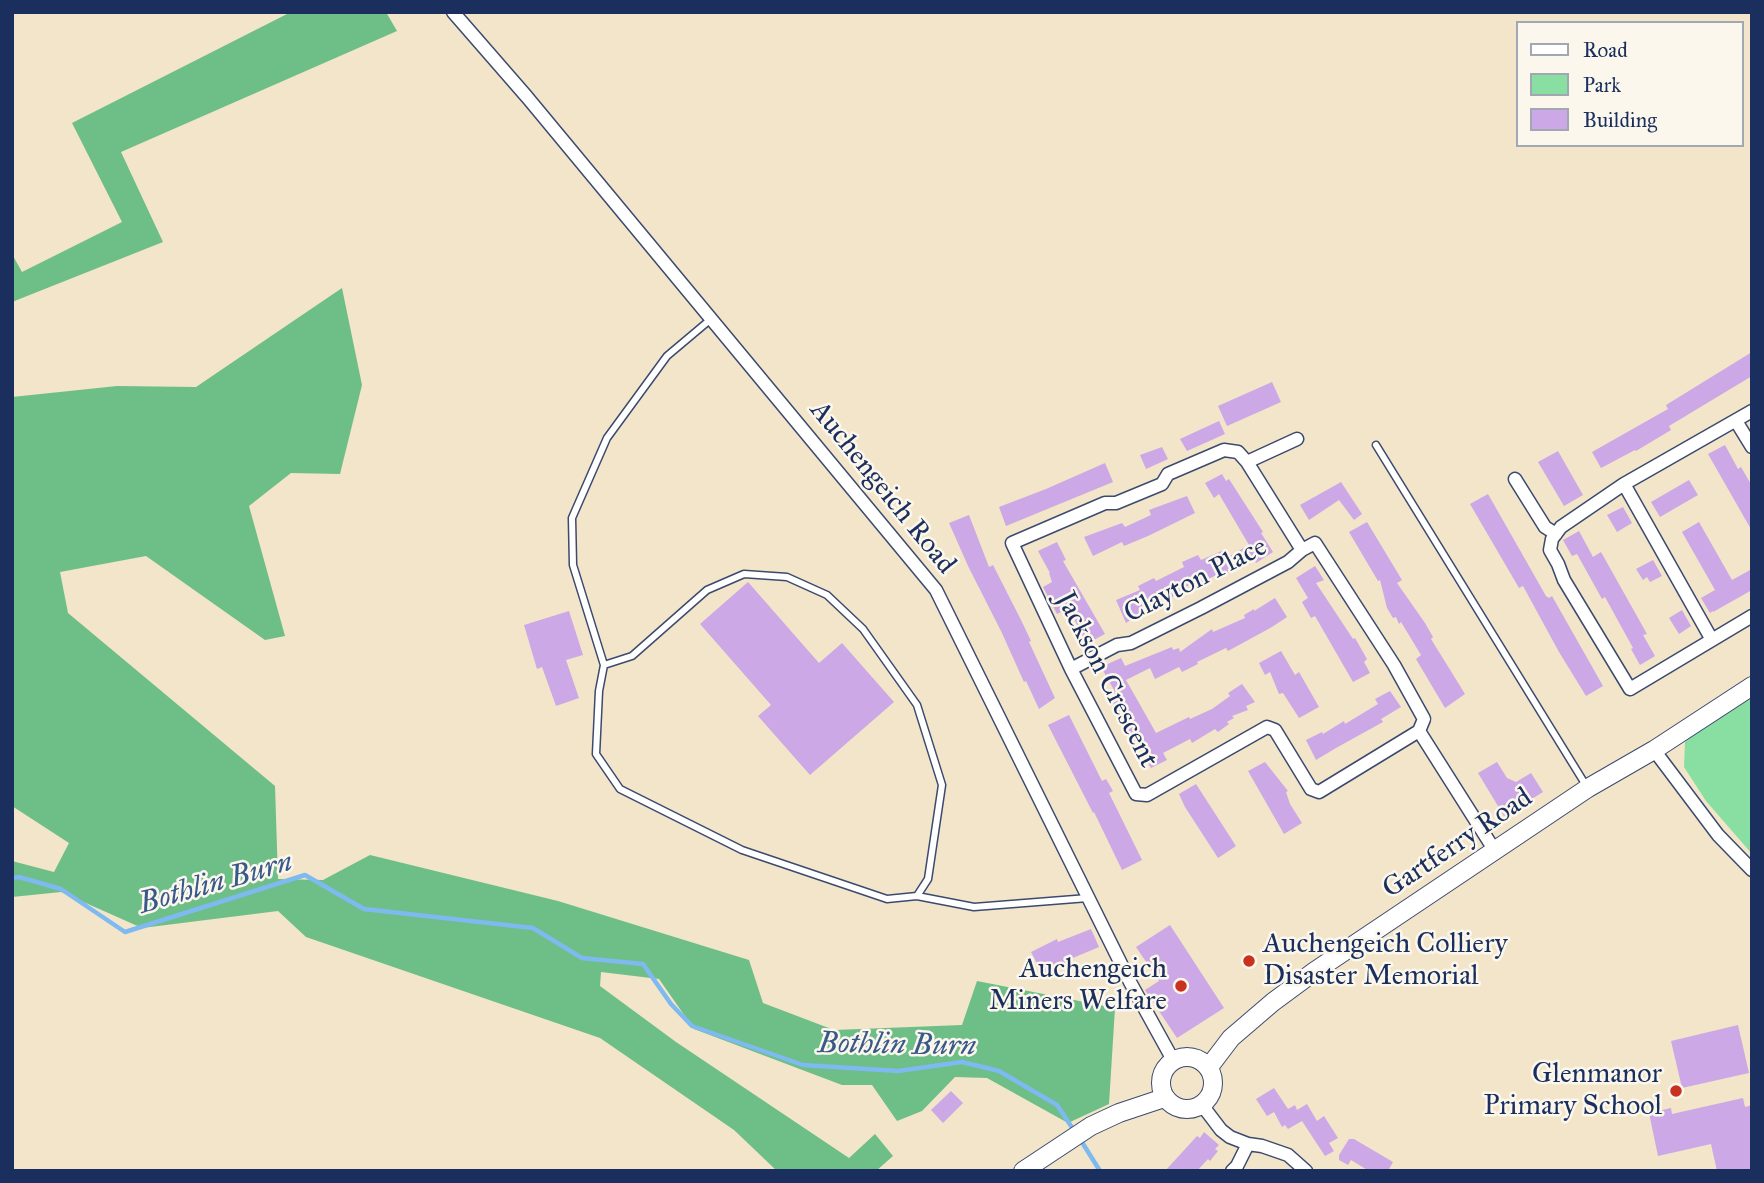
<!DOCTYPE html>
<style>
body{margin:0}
#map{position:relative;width:1764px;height:1183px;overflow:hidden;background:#f2e5c9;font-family:"IM FELL Great Primer",serif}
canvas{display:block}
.frame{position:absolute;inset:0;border:14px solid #1b2f5e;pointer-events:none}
.legend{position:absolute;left:1516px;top:21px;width:228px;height:126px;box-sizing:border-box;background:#fbf7ec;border:2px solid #a1a7b3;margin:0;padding:9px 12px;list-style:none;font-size:21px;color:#1b2f5e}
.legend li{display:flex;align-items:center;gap:14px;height:35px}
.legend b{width:35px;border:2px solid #a1a7b3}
</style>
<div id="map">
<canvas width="1764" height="1183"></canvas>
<div class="frame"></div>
<ul class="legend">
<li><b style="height:9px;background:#fff"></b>Road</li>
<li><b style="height:19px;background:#89dfa2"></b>Park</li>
<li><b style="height:19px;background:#cca8e6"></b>Building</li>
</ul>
</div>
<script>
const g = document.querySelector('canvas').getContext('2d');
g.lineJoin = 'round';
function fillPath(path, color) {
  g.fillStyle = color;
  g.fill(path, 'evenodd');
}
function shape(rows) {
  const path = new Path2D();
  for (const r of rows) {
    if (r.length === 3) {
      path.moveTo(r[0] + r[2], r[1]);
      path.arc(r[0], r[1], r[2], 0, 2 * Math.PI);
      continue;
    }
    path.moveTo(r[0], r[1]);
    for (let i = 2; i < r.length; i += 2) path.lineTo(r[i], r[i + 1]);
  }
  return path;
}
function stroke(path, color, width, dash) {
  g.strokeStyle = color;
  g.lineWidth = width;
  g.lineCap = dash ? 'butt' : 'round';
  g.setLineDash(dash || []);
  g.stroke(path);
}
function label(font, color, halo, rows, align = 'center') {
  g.font = font + ' "IM FELL Great Primer",serif';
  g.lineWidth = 5;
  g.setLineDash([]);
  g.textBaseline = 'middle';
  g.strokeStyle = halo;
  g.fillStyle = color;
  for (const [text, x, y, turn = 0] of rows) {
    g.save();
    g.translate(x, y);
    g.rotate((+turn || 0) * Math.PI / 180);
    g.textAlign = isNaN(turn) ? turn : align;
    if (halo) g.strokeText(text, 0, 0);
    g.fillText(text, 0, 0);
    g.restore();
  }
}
const green = shape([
 [1752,691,1752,854,1706,801,1684,767,1685,742,1714,716]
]);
const forest = shape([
 [291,12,386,12,397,31,121,152,163,242,12,302,12,254,22,272,122,222,72,123],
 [342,288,362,385,340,474,291,473,249,506,285,636,265,640,146,556,60,572,68,613,275,786,278,879,323,880,370,855,558,901,749,960,763,1003,834,1030,962,1025,977,981,1115,1008,1109,1104,1068,1123,987,1078,955,1077,922,1111,897,1121,872,1085,842,1085,694,1029,659,979,601,972,600,986,676,1042,849,1158,875,1134,893,1156,876,1171,777,1171,734,1130,600,1038,306,937,278,911,142,928,61,892,12,897,12,861,54,872,69,843,12,806,12,397,117,386,196,387]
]);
const stream = shape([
 [12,878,19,877,61,889,125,932,305,875,364,909,533,928,582,958,643,964,671,1004,692,1026,803,1065,898,1071,962,1062,999,1071,1057,1105,1075,1132],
 [1080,1139,1100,1171]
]);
const building = shape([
 [1752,352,1752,376,1669,426,1671,430,1636,451,1635,450,1601,468,1592,452,1668,409,1666,405],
 [1272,382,1281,402,1227,426,1218,406],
 [1219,421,1225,434,1187,451,1180,439],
 [1725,445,1738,469,1741,467,1752,486,1752,531,1708,454],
 [1162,447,1168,459,1146,469,1140,455],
 [1558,451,1583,495,1564,506,1538,462],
 [1105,463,1113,482,1006,526,999,507,1046,489],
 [1222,474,1226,481,1229,479,1263,532,1261,533,1273,552,1256,563,1254,560,1226,574,1225,571,1202,582,1200,577,1171,598,1169,595,1126,623,1116,600,1140,590,1138,586,1154,578,1156,581,1184,567,1182,562,1198,555,1201,560,1224,550,1228,557,1249,545,1219,494,1214,498,1205,483],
 [1689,480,1698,495,1660,517,1651,502],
 [1341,482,1362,514,1354,520,1339,500,1309,520,1300,505],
 [1488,494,1546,596,1549,598,1552,596,1603,686,1586,696,1559,652,1523,586,1519,588,1470,504],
 [1187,496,1195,513,1148,536,1124,546,1122,542,1093,556,1084,537,1122,523,1125,527,1151,515,1149,510],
 [1623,507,1632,523,1617,532,1607,515],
 [969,515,989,567,993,565,1021,620,1031,641,1029,642,1055,698,1039,709,1026,681,1024,682,1001,631,969,568,949,523],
 [1367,522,1402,580,1397,583,1425,623,1433,637,1431,639,1465,694,1445,708,1416,659,1421,655,1401,622,1399,624,1396,617,1393,618,1387,608,1380,580,1378,581,1349,532],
 [1699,522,1732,580,1752,569,1752,590,1713,612,1713,611,1710,613,1701,598,1715,590,1682,532],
 [1579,531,1593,557,1601,552,1647,634,1643,635,1655,656,1640,665,1631,649,1633,648,1605,597,1602,599,1577,554,1572,556,1563,540],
 [1057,542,1066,560,1063,561,1105,634,1086,644,1069,608,1057,614,1043,587,1052,582,1049,573,1050,573,1038,551],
 [1653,560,1662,576,1650,582,1647,577,1643,580,1636,569],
 [1315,566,1324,580,1316,583,1353,639,1355,638,1367,659,1364,662,1370,673,1353,682,1315,616,1311,618,1302,602,1308,598,1296,578],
 [748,582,819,663,842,643,894,702,810,775,758,716,771,705,700,624],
 [1275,598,1287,617,1272,627,1228,651,1226,648,1197,662,1198,664,1182,672,1179,667,1155,679,1150,668,1126,680,1156,733,1189,717,1190,719,1212,709,1230,696,1228,693,1242,684,1255,702,1246,706,1248,710,1232,716,1234,718,1227,722,1229,724,1218,732,1215,729,1192,743,1190,739,1163,753,1167,760,1151,768,1136,742,1132,744,1120,721,1121,720,1113,703,1118,700,1112,691,1114,690,1101,667,1121,658,1125,666,1172,647,1173,650,1179,648,1180,652,1212,629,1213,632,1245,618,1244,615,1254,609,1254,611],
 [1682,610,1691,626,1679,634,1669,618],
 [569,611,583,655,566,660,579,698,556,706,542,667,537,669,524,625],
 [1281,651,1295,675,1299,672,1319,707,1299,718,1283,693,1279,694,1270,672,1265,675,1259,663],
 [1390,691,1401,707,1381,719,1383,722,1336,748,1316,760,1306,740,1322,732,1323,734,1344,721,1345,724,1378,704,1375,699],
 [1069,715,1102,781,1106,779,1113,791,1109,793,1142,860,1122,870,1094,812,1093,813,1048,725],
 [1265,762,1288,791,1286,792,1290,804,1302,823,1284,834,1248,771],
 [1497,762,1507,778,1516,782,1531,773,1543,792,1504,816,1478,773],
 [1196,784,1236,846,1218,858,1185,807,1179,794],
 [1170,925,1224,1008,1177,1038,1145,990,1159,981,1136,947],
 [1091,929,1099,947,1068,960,1068,961,1043,975,1031,952,1057,939,1058,942],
 [1738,1025,1749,1073,1682,1088,1671,1041],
 [1274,1088,1288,1109,1295,1105,1297,1110,1307,1104,1317,1121,1324,1116,1338,1138,1329,1143,1334,1151,1325,1156,1302,1121,1288,1129,1285,1125,1282,1127,1274,1112,1267,1116,1256,1099],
 [951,1091,963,1103,943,1123,931,1110],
 [1743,1098,1745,1107,1752,1105,1752,1171,1717,1171,1711,1144,1658,1156,1649,1113,1671,1108,1672,1114],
 [1204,1132,1219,1145,1215,1149,1218,1151,1210,1161,1208,1159,1197,1171,1165,1171,1197,1136,1200,1138],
 [1349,1139,1354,1139,1393,1162,1388,1171,1369,1171,1351,1160,1348,1165,1339,1160,1339,1155]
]);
const lane = shape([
 [1376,445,1587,787],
 [604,665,632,656,707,590,744,574,787,577,827,595,863,629,917,705,942,785,928,879,917,896,887,899,742,850,620,789,596,754,599,691,604,665,573,565,572,518,607,438,667,356,711,319],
 [917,896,974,907,1088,898]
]);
const street = shape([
 [453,12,527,97,936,590,1130,982,1173,1060],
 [1752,411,1624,484,1561,527,1552,539,1550,550,1558,564,1564,580,1630,689,1752,616],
 [1736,421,1752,447],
 [1247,462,1297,439],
 [1515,479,1545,527,1556,534],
 [1624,484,1712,640],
 [1302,550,1247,462,1238,452,1224,450,1168,474,1162,484,1116,503,1105,503,1012,543,1071,669,1136,794,1147,795,1267,727,1275,730,1311,789,1319,792,1419,731,1495,851],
 [1071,669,1117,645,1131,643,1201,608,1288,562,1302,550,1315,543,1394,665,1424,719,1419,731],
 [1654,750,1718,835,1752,870],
 [1202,1105,1221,1130,1230,1137,1248,1144,1262,1146,1288,1155,1306,1171],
 [1232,1171,1237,1166,1248,1144]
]);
const secondary = shape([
 [1187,1083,26],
 [1209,1067,1231,1038,1273,1002,1315,971,1588,788,1654,750,1752,686],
 [1023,1171,1091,1126,1119,1113,1164,1098]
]);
const markers = [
 [1249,961,7,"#c8321e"],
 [1181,986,7,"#c8321e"],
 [1676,1091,7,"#c8321e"]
];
const streetNames = [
 ["Auchengeich Road",882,488,51],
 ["Clayton Place",1196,581,-27],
 ["Jackson Crescent",1106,680,63],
 ["Gartferry Road",1458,844,-34]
];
const poiNames = [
 ["Auchengeich Colliery",1263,945,"left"],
 ["Disaster Memorial",1263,977,"left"],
 ["Auchengeich",1167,970],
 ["Miners Welfare",1167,1002],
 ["Glenmanor",1662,1075],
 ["Primary School",1662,1107]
];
const waterNames = [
 ["Bothlin Burn",216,884,-16],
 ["Bothlin Burn",897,1046,1]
];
fillPath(green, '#89dfa2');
fillPath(forest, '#6ebe88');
stroke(stream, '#7ebaf0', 4.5);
fillPath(building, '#cca8e6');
stroke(lane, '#3b4a6e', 9);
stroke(street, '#3b4a6e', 15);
stroke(secondary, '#3b4a6e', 20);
stroke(lane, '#fff', 6);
stroke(street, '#fff', 12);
stroke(secondary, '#fff', 18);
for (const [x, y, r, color] of markers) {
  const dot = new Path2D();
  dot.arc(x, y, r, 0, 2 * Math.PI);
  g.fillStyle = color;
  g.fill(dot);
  stroke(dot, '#fbf7ec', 2.5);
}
label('28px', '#1b2f5e', '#fbf7ec', streetNames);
label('28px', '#1b2f5e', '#fbf7ec', poiNames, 'right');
label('italic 30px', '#39598a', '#fbf7ec', waterNames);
</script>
